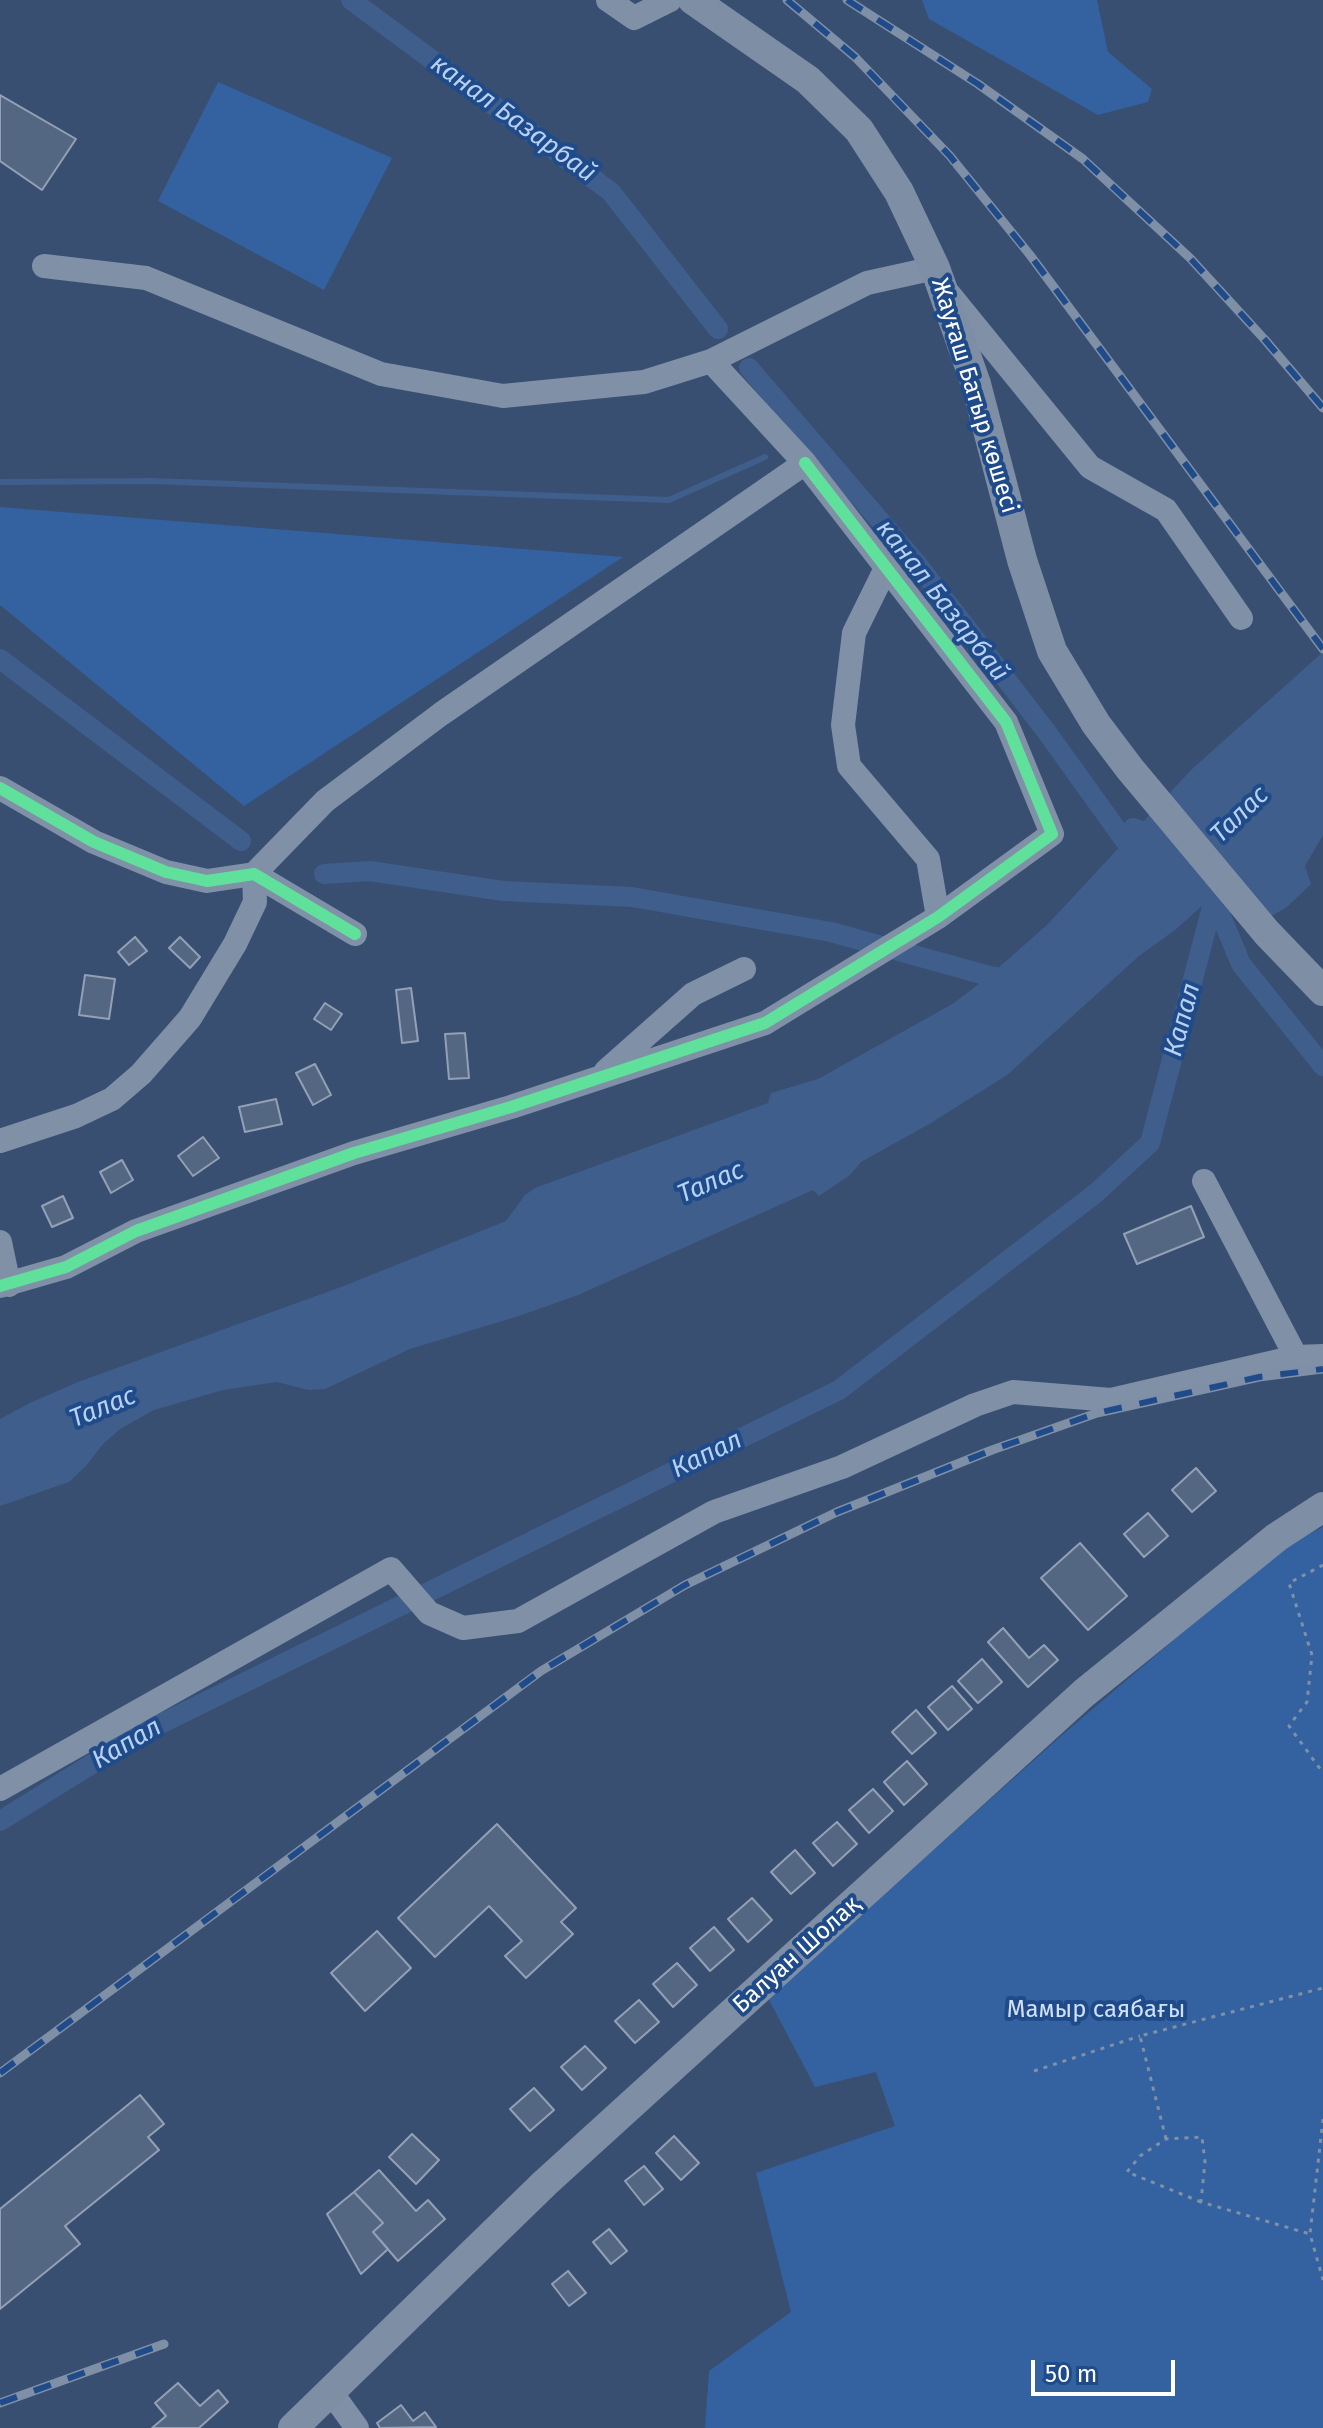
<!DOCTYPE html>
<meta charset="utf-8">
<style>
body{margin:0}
#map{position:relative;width:1323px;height:2428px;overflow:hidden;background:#384f72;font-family:"Fira Sans",sans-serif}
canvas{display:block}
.scale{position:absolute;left:1031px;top:2360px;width:144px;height:36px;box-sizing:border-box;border:4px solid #fff;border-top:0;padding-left:10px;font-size:24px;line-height:28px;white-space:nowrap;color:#fff;-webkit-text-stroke:6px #204b8a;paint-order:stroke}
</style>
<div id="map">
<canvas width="1323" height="2428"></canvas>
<div class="scale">50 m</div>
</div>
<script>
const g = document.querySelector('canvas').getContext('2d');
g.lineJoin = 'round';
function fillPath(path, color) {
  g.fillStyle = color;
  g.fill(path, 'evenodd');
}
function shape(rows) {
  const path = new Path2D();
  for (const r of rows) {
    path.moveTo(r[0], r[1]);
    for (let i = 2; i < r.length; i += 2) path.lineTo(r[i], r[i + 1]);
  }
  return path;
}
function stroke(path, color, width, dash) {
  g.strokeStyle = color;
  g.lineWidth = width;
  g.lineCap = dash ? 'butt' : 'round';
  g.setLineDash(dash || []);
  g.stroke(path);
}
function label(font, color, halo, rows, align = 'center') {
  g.font = font + ' "Fira Sans",sans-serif';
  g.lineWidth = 8;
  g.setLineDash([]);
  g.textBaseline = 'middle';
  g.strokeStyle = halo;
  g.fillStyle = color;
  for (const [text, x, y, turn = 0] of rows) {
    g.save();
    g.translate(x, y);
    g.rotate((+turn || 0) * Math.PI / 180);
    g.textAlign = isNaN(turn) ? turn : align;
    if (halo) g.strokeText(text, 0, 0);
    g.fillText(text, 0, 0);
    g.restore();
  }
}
const green = shape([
 [922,0,1097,0,1108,52,1152,89,1148,102,1098,115,929,19],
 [218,82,392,158,324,290,158,201],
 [0,507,623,557,244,806,0,605],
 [1323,1527,1323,2428,705,2428,709,2371,791,2312,756,2173,895,2126,876,2072,815,2087,768,1998,1061,1736,1284,1546]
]);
const water = shape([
 [1323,652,1323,835,1305,866,1311,884,1287,907,1261,922,1218,897,1211,898,1175,930,1139,956,1007,1075,931,1123,861,1162,850,1175,819,1196,813,1190,578,1295,522,1315,410,1349,325,1389,309,1390,277,1382,223,1390,154,1410,120,1429,103,1444,86,1466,69,1482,0,1506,0,1419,32,1402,78,1382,341,1287,506,1221,525,1195,535,1188,768,1103,771,1093,818,1079,954,1003,989,976,1047,925,1192,769]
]);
const stream = shape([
 [0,482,152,481,669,500,765,457]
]);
const canal = shape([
 [351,0,611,192,718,329],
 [749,368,918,565,1046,731,1125,841,1133,828,1144,832,1162,832],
 [0,659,241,841],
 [324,874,370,871,503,891,632,897,831,932,989,976,1015,980],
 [1217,898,1214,899,1241,964,1323,1066],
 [0,1821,142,1733,839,1390,1096,1193,1150,1143,1214,899]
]);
const building = shape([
 [0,95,76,139,42,190,0,161,0,95],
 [135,937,147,951,129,965,118,952,135,937],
 [180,937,200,957,190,968,169,948,180,937],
 [85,975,115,979,109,1019,79,1015,85,975],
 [411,988,418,1041,402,1043,396,990,411,988],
 [325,1003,342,1014,331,1030,314,1019,325,1003],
 [465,1033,469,1078,449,1079,445,1034,465,1033],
 [315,1064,331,1095,313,1105,296,1073,315,1064],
 [276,1099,282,1124,245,1132,239,1107,276,1099],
 [203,1137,219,1158,193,1176,178,1156,203,1137],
 [122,1160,133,1180,111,1193,100,1172,122,1160],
 [63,1196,73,1218,52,1227,42,1206,63,1196],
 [1191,1206,1204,1237,1137,1264,1124,1234,1191,1206],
 [1196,1468,1216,1491,1192,1512,1172,1490,1196,1468],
 [1148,1513,1168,1536,1144,1557,1124,1534,1148,1513],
 [1080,1543,1127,1596,1088,1630,1041,1578,1080,1543],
 [1003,1628,1029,1658,1044,1645,1058,1660,1028,1687,988,1642,1003,1628],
 [982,1659,1002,1682,978,1703,958,1681,982,1659],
 [952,1686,972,1709,948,1730,928,1707,952,1686],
 [916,1710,936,1733,912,1754,892,1732,916,1710],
 [907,1761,927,1784,904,1805,884,1782,907,1761],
 [873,1789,893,1811,869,1833,849,1810,873,1789],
 [837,1822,857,1844,833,1866,813,1843,837,1822],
 [497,1824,576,1908,561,1922,573,1934,526,1978,505,1956,522,1941,489,1906,435,1957,398,1918,497,1824],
 [795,1850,815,1873,791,1894,771,1872,795,1850],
 [752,1898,772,1920,748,1942,728,1919,752,1898],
 [714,1927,734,1950,710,1971,690,1948,714,1927],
 [377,1931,411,1968,365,2011,331,1973,377,1931],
 [677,1963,697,1985,673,2007,653,1984,677,1963],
 [639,2000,659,2022,635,2043,615,2021,639,2000],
 [585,2046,606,2068,582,2090,561,2067,585,2046],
 [534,2088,554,2110,530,2131,510,2109,534,2088],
 [140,2095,164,2124,148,2137,159,2150,65,2226,80,2244,0,2309,0,2209,140,2095],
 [412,2134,439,2160,416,2184,389,2157,412,2134],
 [674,2136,699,2163,681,2180,656,2153,674,2136],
 [644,2166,663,2189,644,2205,625,2181,644,2166],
 [379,2170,416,2211,428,2200,445,2219,398,2261,373,2232,383,2223,354,2192,379,2170],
 [354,2192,383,2223,373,2232,388,2249,361,2274,327,2214,354,2192],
 [609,2229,627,2251,611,2264,593,2242,609,2229],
 [568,2271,586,2293,569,2306,552,2284,568,2271],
 [178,2383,200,2406,218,2390,228,2402,199,2428,152,2428,166,2416,155,2403,178,2383],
 [401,2405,413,2421,425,2412,436,2427,380,2428,377,2423,401,2405]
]);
const path = shape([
 [1323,1565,1289,1583,1312,1655,1307,1702,1289,1726,1323,1773],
 [1034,2071,1140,2036],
 [1323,2119,1310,2234,1323,2280],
 [1166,2139,1140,2036,1323,1988],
 [1201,2202,1127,2172,1140,2156,1166,2139,1202,2137,1205,2162,1201,2202,1310,2234]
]);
const minor = shape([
 [608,0,634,18,670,0],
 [44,266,146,278,381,374,503,396,644,382,711,361],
 [949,294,1090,467,1166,510,1241,618],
 [886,568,854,633,843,725,849,766,928,859,938,917],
 [0,788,94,842,166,872,207,881,254,874,355,934],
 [606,1071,693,994,744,969],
 [0,1141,76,1116,112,1099,141,1074,190,1018,235,944,255,902,254,874,325,801,441,714,805,463,711,361,867,283,935,268],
 [0,1242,9,1285],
 [0,1286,66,1267,136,1231,354,1153,511,1107,765,1023,938,917,1052,834,1006,722,805,463],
 [1296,1357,1323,1356],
 [0,1789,391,1569,429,1613,463,1628,518,1621,714,1512,842,1467,975,1405,1013,1392,1111,1400,1296,1357,1204,1181],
 [331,2392,357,2428]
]);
const major = shape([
 [693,0,808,80,859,130,899,192,935,268,976,384,1022,560,1052,651,1096,724,1130,769,1267,933,1323,991],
 [293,2428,545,2183,1084,1693,1277,1537,1323,1507]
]);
const rail = shape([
 [787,0,855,57,950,156,1030,255,1323,649],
 [847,0,978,84,1083,159,1190,258,1266,341,1323,408],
 [0,2073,541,1671,685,1585,837,1512,992,1450,1097,1413,1259,1377,1323,1369],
 [0,2403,164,2344]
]);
const cycleway = shape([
 [0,788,94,842,166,872,207,881,254,874,355,934],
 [0,1286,66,1267,136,1231,354,1153,511,1107,765,1023,938,917,1052,834,1006,722,805,463]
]);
const streetNames = [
 ["Жауғаш Батыр көшесі",974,396,73],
 ["Балуан Шолақ",797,1955,-42]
];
const parkNames = [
 ["Мамыр саябағы",1096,2010]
];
const waterNames = [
 ["канал Базарбай",513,119,36],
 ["канал Базарбай",942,601,52],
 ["Талас",1240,815,-44],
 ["Капал",1183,1020,-75],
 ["Талас",711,1183,-23],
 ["Талас",103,1408,-22],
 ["Капал",707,1455,-26],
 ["Капал",127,1744,-30]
];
fillPath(green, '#3461a0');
fillPath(water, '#3f5e8b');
stroke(stream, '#3f5e8b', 6);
stroke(canal, '#3f5e8b', 20);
fillPath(building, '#546782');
stroke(building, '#93a0b5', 2);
stroke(path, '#7f90a7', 3, [4, 6]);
stroke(minor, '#7f90a7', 24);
stroke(major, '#7e8ea5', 30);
stroke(rail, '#7f8fa5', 9);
stroke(rail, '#204b8a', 6, [18]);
stroke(cycleway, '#60e19b', 12);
label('24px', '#fff', '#204b8a', streetNames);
label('24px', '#d0e1f8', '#204b8a', parkNames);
label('italic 26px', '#b7d1f2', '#204b8a', waterNames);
</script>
